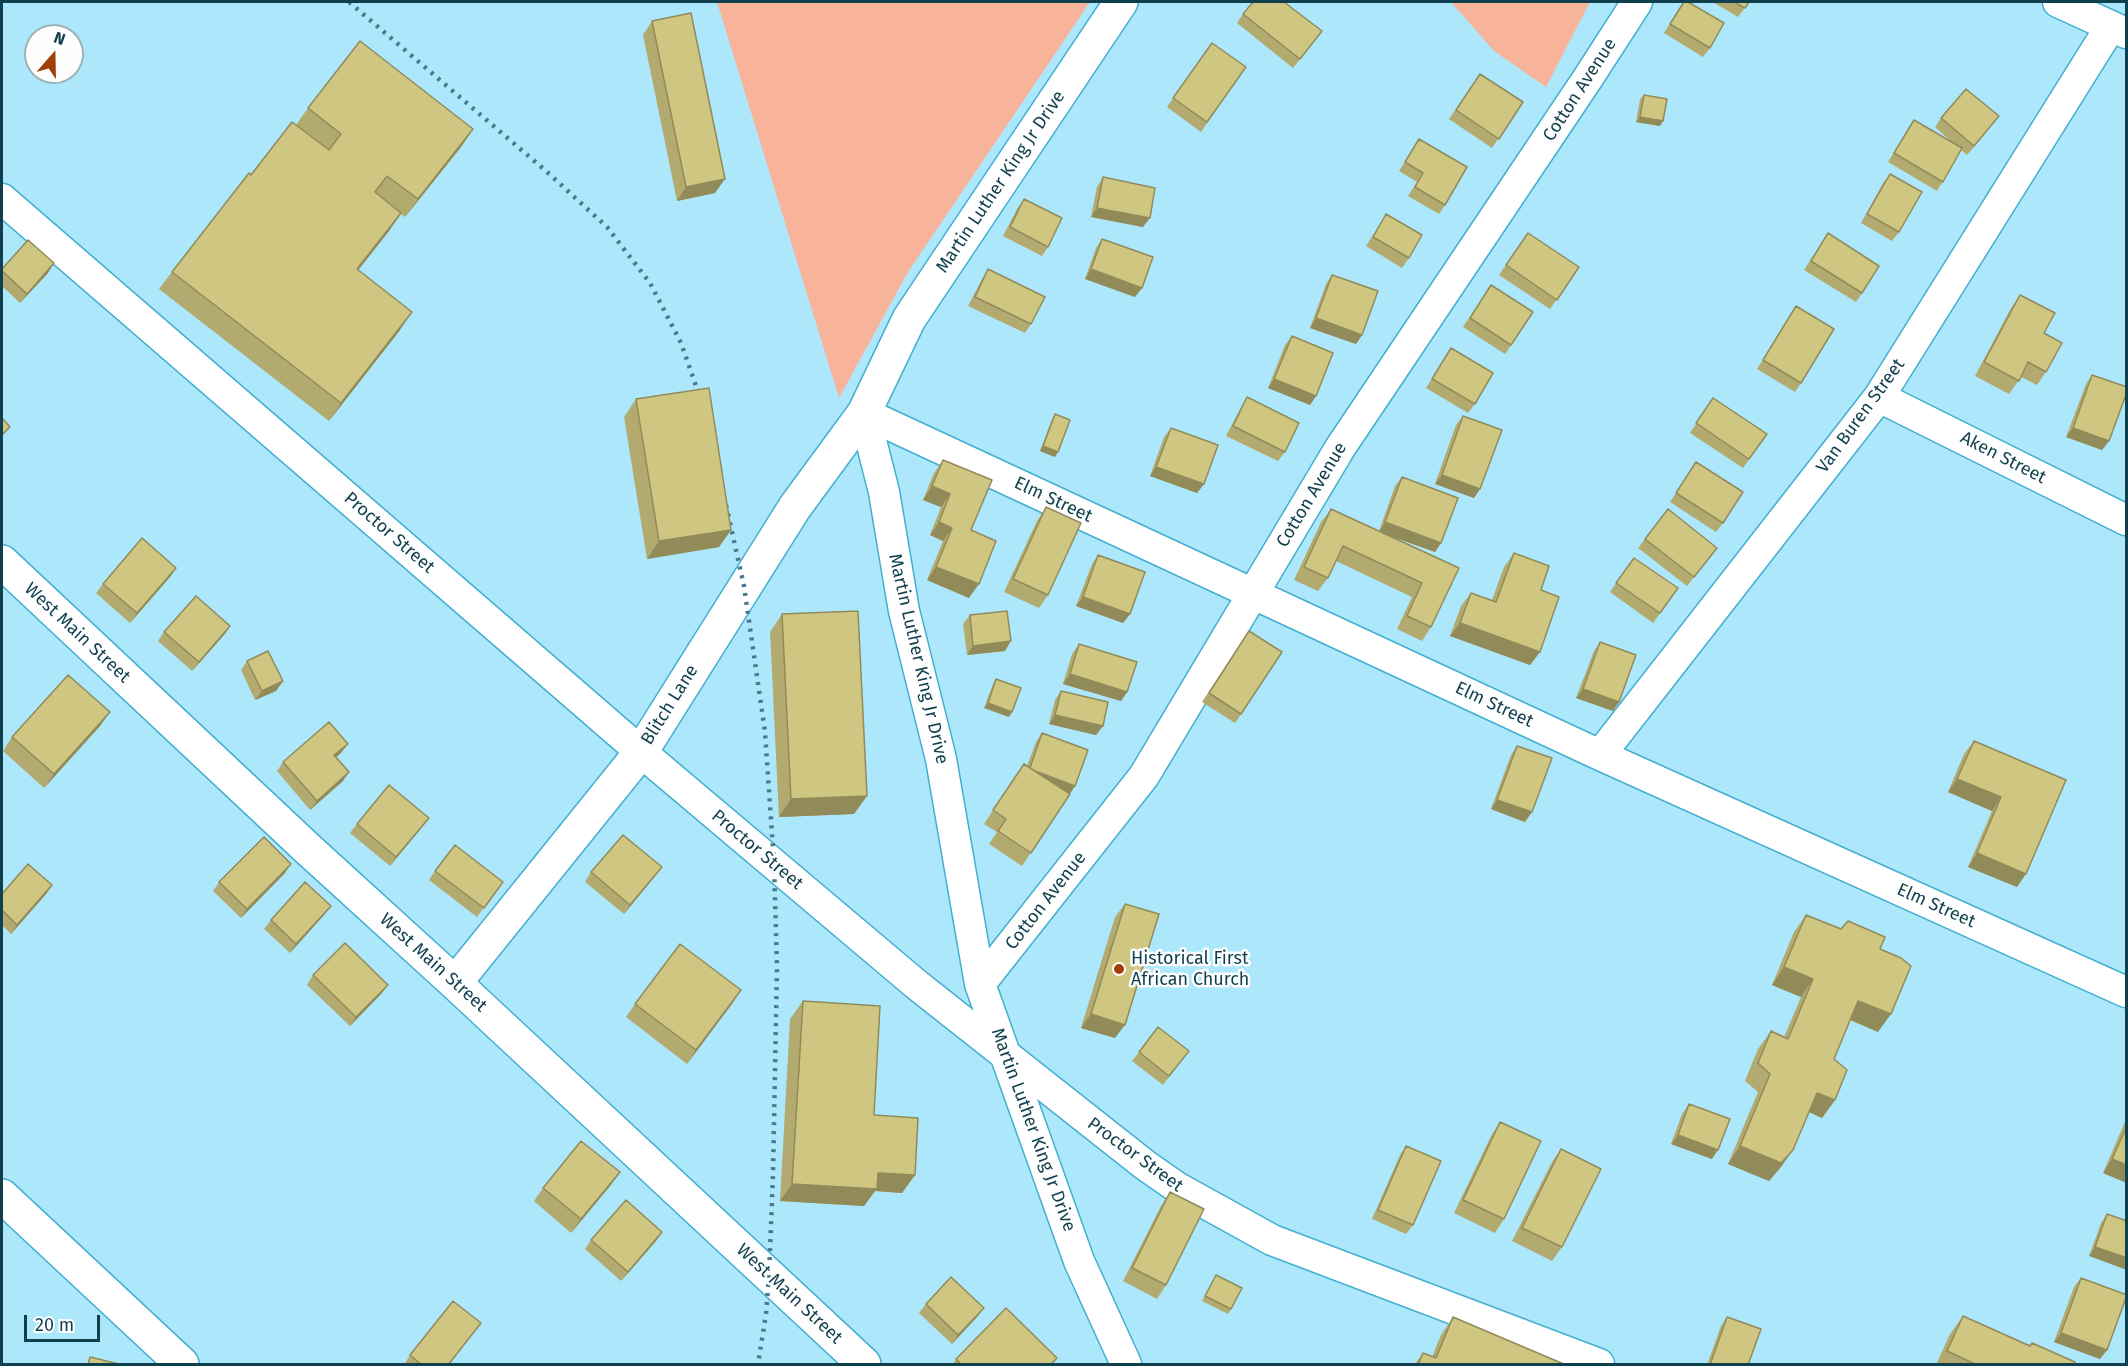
<!DOCTYPE html>
<style>
body{margin:0}
#map{position:relative;width:2128px;height:1366px;overflow:hidden;background:#ade7fc;font-family:"Fira Sans",sans-serif}
canvas{display:block}
.frame{position:absolute;inset:0;border:3px solid #103f4d;pointer-events:none}
.north{position:absolute;left:24px;top:24px;width:60px;height:60px;box-sizing:border-box;background:#fefefe;border:2px solid #9fb2b7;border-radius:50%;rotate:20deg;font-size:16px;font-weight:700;line-height:24px;text-align:center;color:#103f4d}
.north::after{content:'';display:block;margin:auto;width:21px;height:27px;background:#a23e08;clip-path:polygon(50% 0,100% 100%,50% 72%,0 100%)}
.scale{position:absolute;left:24px;top:1315px;width:76px;height:27px;box-sizing:border-box;border:3px solid #103f4d;border-top:0;padding-left:8px;font-size:18px;line-height:21px;white-space:nowrap;color:#103f4d;-webkit-text-stroke:4px #fefefe;paint-order:stroke}
</style>
<div id="map">
<canvas width="2128" height="1366"></canvas>
<div class="frame"></div>
<div class="north">N</div>
<div class="scale">20 m</div>
</div>
<script>
const g = document.querySelector('canvas').getContext('2d');
g.lineJoin = 'round';
function fillPath(path, color) {
  g.fillStyle = color;
  g.fill(path, 'evenodd');
}
function shape(rows) {
  const path = new Path2D();
  for (const r of rows) {
    path.moveTo(r[0], r[1]);
    for (let i = 2; i < r.length; i += 2) path.lineTo(r[i], r[i + 1]);
  }
  return path;
}
function stroke(path, color, width, dash) {
  g.strokeStyle = color;
  g.lineWidth = width;
  g.lineCap = dash ? 'butt' : 'round';
  g.setLineDash(dash || []);
  g.stroke(path);
}
function label(font, color, halo, rows, align = 'center') {
  g.font = font + ' "Fira Sans",sans-serif';
  g.lineWidth = 5;
  g.setLineDash([]);
  g.textBaseline = 'middle';
  g.strokeStyle = halo;
  g.fillStyle = color;
  for (const [text, x, y, turn = 0] of rows) {
    g.save();
    g.translate(x, y);
    g.rotate((+turn || 0) * Math.PI / 180);
    g.textAlign = isNaN(turn) ? turn : align;
    if (halo) g.strokeText(text, 0, 0);
    g.fillText(text, 0, 0);
    g.restore();
  }
}
const green = shape([
 [717,2,1090,2,908,272,839,398],
 [1451,2,1590,2,1546,87,1494,51]
]);
const minor = shape([
 [2058,2,2126,33],
 [2,199,641,752,917,985,1145,1165,1178,1188,1272,1240,1599,1364],
 [1879,397,2126,520],
 [864,413,1600,755,2126,992],
 [864,413,884,492,904,611,941,759,980,984,1079,1261,1126,1364],
 [1600,755,1879,397,2111,26],
 [980,984,1144,776,1340,448,1588,78,1637,2]
]);
const tertiary = shape([
 [2,562,309,850,455,983,864,1364],
 [455,983,641,752,795,507,864,413,909,319,1121,2],
 [2,1196,182,1364]
]);
const rail = shape([
 [349,2,546,171,607,227,650,283,681,343,703,406],
 [726,505,744,586,765,732,774,864,777,967,773,1175,769,1276,766,1314,758,1364]
]);
const wall = shape([
 [1683,2,1710,48,1703,57,1664,33],
 [1713,2,1749,2,1738,17],
 [1243,14,1322,31,1293,68,1237,23],
 [652,21,715,193,677,201,643,35],
 [1212,43,1246,67,1201,132,1167,107],
 [1480,74,1523,102,1492,148,1449,119],
 [1644,95,1660,126,1636,122,1640,99],
 [308,108,473,129,461,147,405,217,401,214,389,231,358,270,400,330,329,421,159,289,172,272,251,175,296,125],
 [1999,116,1992,125,1967,155,1961,150,1937,191,1888,162,1914,120,1953,143,1935,127,1941,118],
 [1419,139,1445,205,1439,214,1408,196,1417,182,1399,171],
 [1890,174,1899,232,1892,241,1861,223,1883,183],
 [1103,177,1143,227,1091,217,1097,187],
 [1024,199,1048,247,1042,256,1003,236,1017,209],
 [1386,214,1409,258,1402,268,1366,246],
 [1528,233,1579,267,1550,309,1499,275],
 [1828,233,1862,293,1856,302,1804,270],
 [1102,239,1135,297,1085,279,1096,248],
 [2,269,48,273,20,303,2,286],
 [988,269,1031,324,1025,333,968,306,982,279],
 [1332,275,1362,335,1356,344,1310,328,1326,284],
 [1491,285,1533,312,1505,354,1463,327],
 [2020,295,2044,333,2046,372,2037,385,2021,377,2009,394,1975,376,2011,308],
 [1796,306,1801,383,1795,392,1757,369],
 [1292,336,1316,396,1310,405,1268,388,1285,345],
 [1451,348,1475,404,1468,413,1426,388],
 [2092,375,2109,441,2102,450,2066,437,2086,384],
 [1247,397,1285,452,1278,461,1226,436,1241,407],
 [1713,398,1767,434,1743,468,1690,433],
 [636,399,731,530,719,547,647,559,624,417],
 [1055,414,1055,457,1040,451,1052,419],
 [1463,416,1480,489,1474,498,1435,484,1456,425],
 [1171,428,1204,484,1197,493,1150,476,1164,437],
 [943,460,971,530,969,598,927,580,943,541,930,535,941,507,923,500,934,473],
 [1696,462,1723,523,1716,532,1670,502],
 [1402,477,1441,543,1435,552,1385,534,1459,568,1431,627,1422,641,1397,629,1412,597,1336,561,1328,578,1318,591,1294,580,1321,522,1331,509,1379,531,1395,486],
 [1046,507,1048,595,1039,608,1004,592,1037,521],
 [1645,539,1717,548,1687,586,1638,548],
 [1514,553,1541,590,1540,652,1530,665,1450,636,1461,606,1471,593,1492,600,1504,567],
 [1098,555,1130,614,1123,623,1076,606,1092,564],
 [1634,558,1678,588,1653,623,1610,592],
 [176,568,170,577,130,623,96,593,103,584],
 [782,614,854,814,779,817,770,632],
 [970,615,1005,651,967,655,963,624],
 [230,626,224,635,192,671,158,641,164,632],
 [1243,640,1241,714,1235,723,1202,702],
 [1600,642,1619,702,1613,711,1576,698,1594,651],
 [1079,644,1127,692,1121,701,1063,684,1072,654],
 [247,661,283,681,276,691,255,700,241,670],
 [996,679,1009,717,984,708,993,684],
 [1061,691,1103,726,1096,735,1049,724,1055,700],
 [100,726,44,788,3,751,12,737],
 [1042,733,1075,786,1022,866,989,844,997,832,984,824,1014,778,1027,766,1036,742],
 [1974,741,2066,780,2017,887,1968,867,1992,811,1948,792,1964,754],
 [1517,746,1525,822,1491,809,1511,755],
 [341,753,336,757,343,781,310,810,277,771,283,762],
 [357,824,422,827,390,866,350,833],
 [435,871,503,882,477,917,429,880],
 [591,872,655,876,624,914,585,882],
 [285,873,241,918,213,891,219,882],
 [52,885,46,894,11,934,2,925,2,894],
 [1125,904,1115,1038,1081,1028,1115,917],
 [331,906,324,915,290,953,264,929,271,920],
 [1806,915,1880,949,1878,1032,1850,1020,1834,1059,1835,1100,1822,1118,1809,1112,1781,1167,1769,1181,1728,1164,1758,1092,1745,1081,1758,1049,1771,1031,1784,1037,1801,997,1772,985,1794,932],
 [313,975,388,985,381,994,350,1026,307,985],
 [741,990,687,1064,626,1017,635,1004],
 [803,1001,874,1115,915,1175,902,1193,875,1191,864,1206,780,1201,790,1019],
 [1139,1052,1182,1060,1163,1085,1132,1061],
 [1689,1104,1712,1159,1671,1144,1682,1114],
 [2127,1117,2127,1183,2103,1173],
 [1500,1122,1504,1219,1495,1233,1454,1213,1491,1136],
 [1406,1146,1413,1225,1406,1234,1372,1219,1400,1155],
 [1561,1149,1562,1247,1552,1261,1512,1241,1552,1162],
 [620,1172,610,1186,571,1233,534,1201,543,1188],
 [1170,1192,1166,1285,1157,1299,1123,1281,1161,1206],
 [2107,1214,2127,1221,2089,1256,2101,1223],
 [662,1232,656,1241,621,1281,585,1249,591,1240],
 [1216,1275,1231,1309,1228,1314,1202,1301],
 [2081,1278,2107,1350,2100,1359,2054,1342,2074,1287],
 [926,1304,984,1308,977,1317,952,1344,919,1313],
 [1963,1316,2074,1365,1936,1365,1950,1334],
 [1453,1317,1566,1365,1414,1365,1423,1353,1432,1357,1441,1335],
 [1727,1317,1748,1365,1707,1365,1721,1326],
 [481,1323,449,1365,404,1365,410,1355],
 [1057,1358,1052,1365,952,1365,956,1359]
]);
const shadedWall = shape([
 [1640,117,1663,121,1660,126,1636,122],
 [473,129,461,147,405,217,418,199],
 [725,179,715,193,677,201,686,187],
 [1097,208,1150,218,1143,227,1091,217],
 [401,213,389,231,345,287,357,269],
 [54,263,48,273,20,303,27,294],
 [1091,269,1142,288,1135,297,1085,279],
 [412,312,400,330,329,421,341,403],
 [1316,318,1362,335,1356,344,1310,328],
 [1274,379,1316,396,1310,405,1268,388],
 [2073,428,2109,441,2102,450,2066,437],
 [1043,446,1058,452,1055,457,1040,451],
 [1156,467,1204,484,1197,493,1150,476],
 [1442,475,1480,489,1474,498,1435,484],
 [932,486,950,494,941,507,923,500],
 [939,522,952,528,943,541,930,535],
 [1385,522,1441,543,1435,552,1379,532],
 [731,530,719,547,647,559,659,541],
 [936,567,979,584,969,598,927,580],
 [176,568,170,577,130,623,137,613],
 [1083,597,1130,614,1123,623,1076,606],
 [1460,623,1540,652,1530,665,1450,636],
 [230,626,224,635,192,671,199,662],
 [1011,641,1005,651,967,655,973,646],
 [1070,674,1127,692,1121,701,1063,684],
 [283,681,276,691,255,700,262,691],
 [1583,689,1619,702,1613,711,1576,698],
 [988,703,1012,712,1009,717,984,708],
 [110,712,100,726,44,788,54,774],
 [1055,715,1103,726,1096,735,1049,724],
 [348,744,341,753,328,764,334,755],
 [1029,769,1075,786,1069,795],
 [349,772,343,781,310,810,317,801],
 [1957,779,2001,797,1992,811,1948,792],
 [867,796,854,814,779,817,791,799],
 [1497,800,1532,812,1525,822,1491,809],
 [429,818,422,827,390,866,396,857],
 [1977,853,2026,874,2017,887,1968,867],
 [291,864,285,873,241,918,247,909],
 [662,867,655,876,624,914,630,905],
 [52,885,46,894,11,934,17,925],
 [331,906,324,915,290,953,296,944],
 [1784,967,1813,979,1801,997,1772,985],
 [388,985,381,994,350,1026,356,1017],
 [741,990,732,1004,687,1064,696,1050],
 [1858,1001,1891,1014,1878,1032,1846,1018],
 [1091,1014,1125,1025,1115,1038,1081,1028],
 [1817,1093,1835,1100,1822,1118,1805,1110],
 [1678,1135,1718,1150,1712,1159,1671,1144],
 [1740,1146,1793,1150,1781,1167,1769,1181,1728,1164],
 [2112,1159,2127,1165,2127,1183,2103,1173],
 [620,1172,610,1186,571,1233,581,1219],
 [878,1173,915,1175,902,1193,875,1191,864,1206,780,1201,792,1184],
 [662,1232,656,1241,621,1281,628,1272],
 [2095,1247,2127,1258,2127,1270,2089,1256],
 [984,1308,977,1317,952,1344,958,1335],
 [2061,1333,2107,1350,2100,1359,2054,1342]
]);
const building = shape([
 [1253,2,1284,2,1322,31,1300,59,1243,14,1253,2],
 [1684,2,1688,2,1724,23,1710,48,1670,24,1684,2],
 [1734,2,1749,2,1745,8,1734,2],
 [691,13,725,179,686,187,652,21,691,13],
 [360,41,473,129,418,199,387,176,375,192,401,213,357,269,412,312,341,403,172,272,249,173,251,175,292,122,329,150,341,134,308,108,360,41],
 [1212,43,1246,67,1207,122,1173,98,1212,43],
 [1480,74,1523,102,1499,139,1456,110,1480,74],
 [1966,89,1999,116,1974,146,1941,118,1966,89],
 [1644,95,1667,99,1663,121,1640,117,1644,95],
 [1914,120,1962,148,1943,182,1894,153,1914,120],
 [1419,139,1467,167,1445,205,1415,187,1423,173,1405,162,1419,139],
 [1890,174,1922,192,1899,232,1867,214,1890,174],
 [1103,177,1155,188,1150,218,1097,208,1103,177],
 [1024,199,1062,218,1048,247,1010,227,1024,199],
 [1386,214,1422,235,1409,258,1373,237,1386,214],
 [1528,233,1579,267,1557,300,1506,265,1528,233],
 [1828,233,1879,266,1862,293,1811,261,1828,233],
 [1102,239,1153,257,1142,288,1091,269,1102,239],
 [28,240,54,263,27,294,2,271,2,269,28,240],
 [988,269,1045,297,1031,324,975,297,988,269],
 [1332,275,1378,291,1362,335,1316,318,1332,275],
 [1491,285,1533,312,1511,345,1470,318,1491,285],
 [2020,295,2055,313,2044,333,2062,343,2046,372,2028,362,2019,381,1984,362,2020,295],
 [1796,306,1834,329,1801,383,1763,360,1796,306],
 [1292,336,1333,353,1316,396,1274,379,1292,336],
 [1451,348,1493,373,1475,404,1432,379,1451,348],
 [2092,375,2127,387,2127,392,2109,441,2073,428,2092,375],
 [709,388,731,530,659,541,636,399,709,388],
 [1247,397,1299,423,1285,452,1233,426,1247,397],
 [1713,398,1767,434,1749,459,1696,423,1713,398],
 [1055,414,1070,420,1058,452,1043,446,1055,414],
 [1463,416,1502,430,1480,489,1442,475,1463,416],
 [2,418,10,427,2,435,2,418],
 [1171,428,1218,445,1204,484,1156,467,1171,428],
 [943,460,992,480,971,530,996,541,979,584,936,567,952,528,939,522,950,494,932,486,943,460],
 [1696,462,1743,492,1723,523,1676,493,1696,462],
 [1402,477,1458,498,1441,543,1385,522,1402,477],
 [1046,507,1081,523,1048,595,1013,579,1046,507],
 [1331,509,1459,568,1431,627,1407,616,1422,583,1343,546,1328,578,1304,567,1331,509],
 [1668,509,1717,548,1694,577,1645,539,1668,509],
 [142,538,176,568,137,613,103,584,142,538],
 [1514,553,1549,566,1541,590,1559,597,1540,652,1460,623,1471,593,1496,602,1514,553],
 [1098,555,1145,572,1130,614,1083,597,1098,555],
 [1634,558,1678,588,1660,613,1616,583,1634,558],
 [196,596,230,626,199,662,164,632,196,596],
 [858,611,867,796,791,799,782,614,858,611],
 [1007,611,1011,641,973,646,970,615,1007,611],
 [1249,631,1282,652,1241,714,1209,693,1249,631],
 [1600,642,1636,655,1619,702,1583,689,1600,642],
 [1079,644,1137,662,1127,692,1070,674,1079,644],
 [268,651,283,681,262,691,247,661,268,651],
 [68,675,110,712,54,774,12,737,68,675],
 [996,679,1021,688,1012,712,988,703,996,679],
 [1061,691,1108,702,1103,726,1055,715,1061,691],
 [329,722,348,744,334,755,349,772,317,801,283,762,329,722],
 [1042,733,1088,750,1075,786,1035,771,1030,768,1042,733],
 [1974,741,2066,780,2026,874,1977,853,2001,797,1957,779,1974,741],
 [1517,746,1552,758,1532,812,1497,800,1517,746],
 [1024,764,1070,794,1031,853,998,831,1006,819,993,810,1024,764],
 [389,785,429,818,396,857,357,824,389,785],
 [623,835,662,867,630,905,591,872,623,835],
 [264,837,291,864,247,909,219,882,264,837],
 [455,845,503,882,484,908,435,871,455,845],
 [28,864,52,885,17,925,2,910,2,894,28,864],
 [305,882,331,906,296,944,271,920,305,882],
 [1125,904,1159,914,1125,1025,1091,1014,1125,904],
 [1806,915,1841,929,1848,921,1885,937,1880,949,1901,958,1911,966,1891,1014,1858,1001,1834,1059,1847,1070,1835,1100,1817,1093,1793,1150,1781,1163,1740,1146,1770,1074,1758,1063,1771,1031,1788,1039,1813,979,1784,967,1806,915],
 [345,943,388,985,356,1017,313,975,345,943],
 [680,944,741,990,696,1050,635,1004,680,944],
 [803,1001,880,1006,874,1115,918,1118,915,1175,878,1173,877,1189,792,1184,803,1001],
 [1158,1027,1189,1051,1169,1076,1139,1052,1158,1027],
 [1689,1104,1730,1119,1718,1150,1678,1135,1689,1104],
 [1500,1122,1541,1141,1504,1219,1463,1200,1500,1122],
 [2127,1126,2127,1165,2112,1159,2127,1126],
 [581,1141,620,1172,581,1219,543,1188,581,1141],
 [1406,1146,1441,1161,1413,1225,1378,1210,1406,1146],
 [1561,1149,1601,1169,1562,1247,1522,1228,1561,1149],
 [1170,1192,1204,1209,1166,1285,1132,1268,1170,1192],
 [626,1200,662,1232,628,1272,591,1240,626,1200],
 [2107,1214,2127,1221,2127,1258,2095,1247,2107,1214],
 [1216,1275,1242,1288,1231,1309,1205,1296,1216,1275],
 [951,1277,984,1308,958,1335,926,1304,951,1277],
 [2081,1278,2127,1295,2107,1350,2061,1333,2081,1278],
 [453,1301,481,1323,448,1365,422,1365,410,1355,453,1301],
 [1006,1308,1057,1358,1050,1365,962,1365,956,1359,1006,1308],
 [1963,1316,2030,1346,2032,1343,2075,1362,2074,1365,1977,1365,1947,1351,1963,1316],
 [1453,1317,1566,1365,1418,1365,1423,1353,1436,1358,1453,1317],
 [1727,1317,1761,1329,1748,1365,1710,1365,1727,1317],
 [90,1357,123,1365,88,1365,90,1357]
]);
const markers = [
 [1119,969,6,"#a23e08"]
];
const streetNames = [
 ["Cotton Avenue",1580,90,-57],
 ["Martin Luther King Jr Drive",1001,182,-56],
 ["Van Buren Street",1861,416,-54],
 ["Aken Street",2003,458,27],
 ["Cotton Avenue",1312,495,-59],
 ["Elm Street",1053,500,25],
 ["Proctor Street",389,533,41],
 ["West Main Street",77,633,43],
 ["Martin Luther King Jr Drive",918,659,77],
 ["Blitch Lane",670,705,-58],
 ["Elm Street",1494,705,25],
 ["Proctor Street",757,850,40],
 ["Cotton Avenue",1046,901,-52],
 ["Elm Street",1936,906,24],
 ["West Main Street",433,963,42],
 ["Martin Luther King Jr Drive",1033,1130,70],
 ["Proctor Street",1135,1155,36],
 ["West Main Street",789,1294,43]
];
const poiNames = [
 ["Historical First",1131,959],
 ["African Church",1131,980]
];
fillPath(green, '#f8b49a');
stroke(minor, '#42afd1', 33);
stroke(tertiary, '#42afd1', 36);
stroke(minor, '#fff', 30);
stroke(tertiary, '#fff', 33);
stroke(rail, '#477a8a', 4.5, [3, 6]);
fillPath(wall, '#b2aa6f');
fillPath(shadedWall, '#918b5a');
fillPath(building, '#cfc681');
stroke(building, '#918b5a', 1.5);
for (const [x, y, r, color] of markers) {
  const dot = new Path2D();
  dot.arc(x, y, r, 0, 2 * Math.PI);
  g.fillStyle = color;
  g.fill(dot);
  stroke(dot, '#fefefe', 2);
}
label('18px', '#103f4d', '#fefefe', streetNames);
label('18px', '#103f4d', '#fefefe', poiNames, 'left');
</script>
